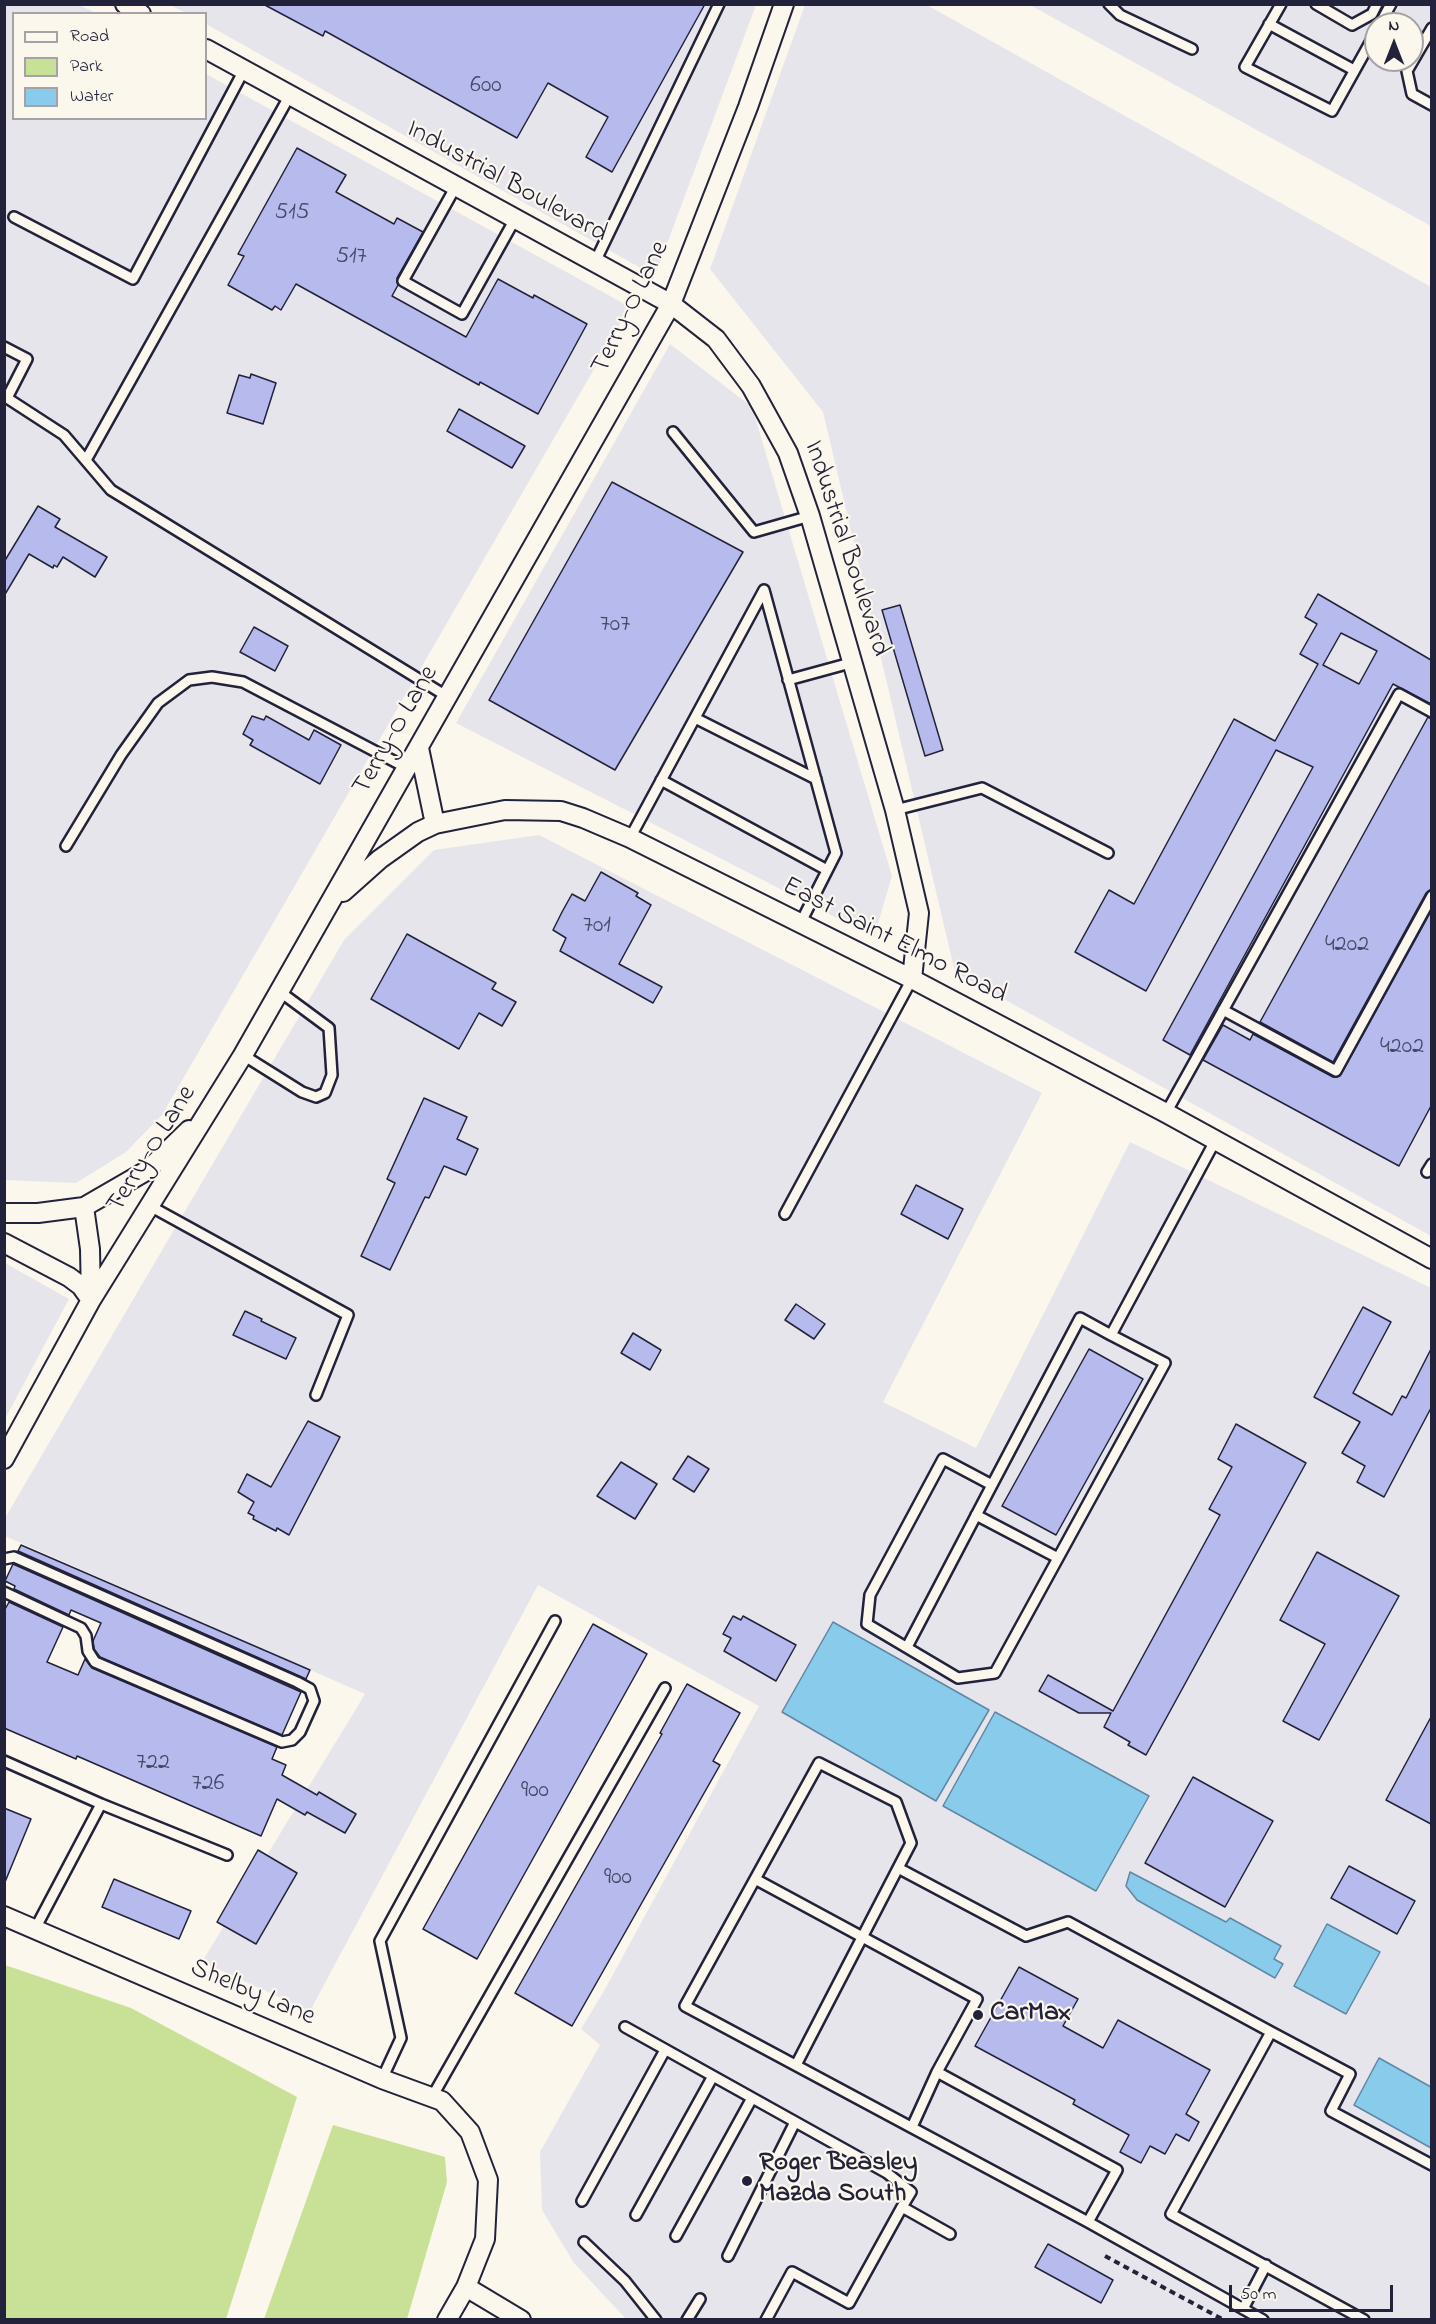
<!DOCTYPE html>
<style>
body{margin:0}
#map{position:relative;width:1436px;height:2324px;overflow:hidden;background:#fbf7ec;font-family:"Indie Flower",sans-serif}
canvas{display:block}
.frame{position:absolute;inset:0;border:6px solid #22223b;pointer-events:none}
.legend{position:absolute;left:12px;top:12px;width:195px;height:108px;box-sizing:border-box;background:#fbf7ec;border:2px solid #a4a2a5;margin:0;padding:8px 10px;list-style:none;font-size:18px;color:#22223b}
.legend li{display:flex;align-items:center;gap:12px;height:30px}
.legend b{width:30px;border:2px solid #a4a2a5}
.north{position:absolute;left:1364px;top:12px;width:60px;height:60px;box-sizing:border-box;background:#fbf7ec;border:2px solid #a4a2a5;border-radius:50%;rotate:0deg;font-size:16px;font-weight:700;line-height:24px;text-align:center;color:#22223b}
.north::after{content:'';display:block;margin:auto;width:21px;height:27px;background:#22223b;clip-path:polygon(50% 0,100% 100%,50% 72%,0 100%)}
.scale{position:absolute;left:1229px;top:2285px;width:164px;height:27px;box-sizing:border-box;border:3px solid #22223b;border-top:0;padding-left:8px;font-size:18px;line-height:21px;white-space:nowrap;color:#22223b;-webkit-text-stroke:4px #fbf7ec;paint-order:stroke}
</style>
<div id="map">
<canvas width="1436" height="2324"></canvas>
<div class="frame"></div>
<ul class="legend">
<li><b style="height:8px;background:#fbf7ec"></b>Road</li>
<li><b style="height:16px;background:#c9e196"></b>Park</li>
<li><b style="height:16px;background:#89cbea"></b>Water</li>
</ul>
<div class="north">N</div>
<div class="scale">50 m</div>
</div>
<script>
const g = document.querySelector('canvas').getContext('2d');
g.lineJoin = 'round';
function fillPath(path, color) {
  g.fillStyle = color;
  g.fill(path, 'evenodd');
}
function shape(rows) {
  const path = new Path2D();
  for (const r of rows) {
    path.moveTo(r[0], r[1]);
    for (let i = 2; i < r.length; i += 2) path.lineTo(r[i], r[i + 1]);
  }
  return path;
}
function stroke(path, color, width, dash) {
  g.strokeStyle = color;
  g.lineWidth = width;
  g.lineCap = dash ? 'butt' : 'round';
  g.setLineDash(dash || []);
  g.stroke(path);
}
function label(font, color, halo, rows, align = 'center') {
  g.font = font + ' "Indie Flower",sans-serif';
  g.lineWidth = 4.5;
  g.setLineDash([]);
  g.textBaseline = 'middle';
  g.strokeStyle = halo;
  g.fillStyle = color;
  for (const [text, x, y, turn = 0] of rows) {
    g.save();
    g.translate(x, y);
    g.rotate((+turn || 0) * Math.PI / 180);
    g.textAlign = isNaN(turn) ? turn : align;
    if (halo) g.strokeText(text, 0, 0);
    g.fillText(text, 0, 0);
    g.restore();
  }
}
const built = shape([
 [925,4,1431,287,1431,1236,955,972,823,412,710,269,805,5],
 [5,5,79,5,96,13,14,14,14,118,206,118,206,74,630,307,162,1115,126,1152,76,1183,5,1180],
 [170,5,756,5,655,276,206,24,206,14,186,13],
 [1030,5,1431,5,1431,226],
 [1376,24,1412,24,1412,60,1376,60],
 [670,344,752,407,892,876,874,937,456,723],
 [539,835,1042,1093,883,1402,976,1448,1130,1142,1431,1288,1431,2319,626,2319,574,2263,542,2210,540,2152,600,2045,581,2029,604,1991,759,1706,538,1585,310,2011,202,1962,365,1694,5,1536,5,1518,344,940,434,850],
 [5,1263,69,1299,5,1419]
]);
const green = shape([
 [5,1965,131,2008,297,2097,226,2319,5,2319],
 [333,2125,445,2157,447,2182,407,2319,264,2319]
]);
const water = shape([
 [833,1622,989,1710,936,1801,782,1712,833,1622],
 [995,1712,1149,1796,1096,1891,943,1806,995,1712],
 [1130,1872,1226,1922,1230,1918,1281,1946,1274,1959,1283,1964,1275,1978,1137,1900,1126,1886,1130,1872],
 [1327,1924,1380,1952,1346,2014,1294,1986,1327,1924],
 [1379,2058,1431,2087,1431,2148,1354,2105,1379,2058]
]);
const building = shape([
 [263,4,705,4,612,172,586,157,608,117,548,83,517,138,325,31,323,36,263,4],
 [297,148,346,175,336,192,394,224,397,218,423,232,397,278,398,285,392,296,466,337,498,279,533,298,534,295,587,324,538,414,480,382,479,385,296,284,281,310,275,306,272,310,228,285,244,256,238,254,297,148],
 [251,374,276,383,263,424,227,413,239,375,250,378,251,374],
 [459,409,525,446,512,468,447,431,459,409],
 [612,482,743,552,615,770,489,700,612,482],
 [38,506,60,519,55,527,107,557,95,577,63,557,57,567,54,565,53,568,29,554,4,596,4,562,38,506],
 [1318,594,1431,660,1431,704,1393,684,1190,1055,1163,1040,1313,767,1276,750,1146,991,1075,952,1109,890,1134,904,1234,719,1275,741,1318,664,1300,654,1317,624,1305,617,1318,594],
 [1341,633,1377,651,1359,684,1323,665,1341,633],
 [900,605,943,750,925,756,882,610,900,605],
 [254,627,288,646,275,671,240,652,254,627],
 [252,716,264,720,266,716,309,740,314,730,341,745,320,784,250,745,253,740,243,734,252,716],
 [1428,717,1431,719,1431,889,1426,893,1333,1062,1260,1022,1428,717],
 [601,872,638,893,636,896,651,905,619,964,662,987,653,1003,560,951,566,938,553,930,562,912,572,894,585,901,601,872],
 [1431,911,1431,1106,1399,1166,1203,1060,1223,1025,1250,1040,1253,1034,1333,1077,1340,1076,1431,911],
 [407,934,496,983,492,989,516,1002,502,1026,479,1013,459,1049,371,999,407,934],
 [424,1098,467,1117,457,1139,478,1149,466,1175,444,1166,429,1198,425,1197,390,1270,361,1256,395,1183,387,1179,424,1098],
 [916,1185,963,1209,948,1239,901,1214,916,1185],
 [796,1304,825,1324,814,1339,785,1320,796,1304],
 [1363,1307,1391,1322,1353,1393,1392,1415,1402,1396,1406,1398,1431,1349,1431,1408,1384,1497,1357,1482,1365,1466,1342,1453,1360,1422,1314,1397,1363,1307],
 [245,1311,262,1319,261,1321,296,1338,286,1359,233,1335,245,1311],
 [633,1333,661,1350,650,1370,621,1353,633,1333],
 [1089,1349,1143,1379,1056,1535,1002,1506,1089,1349],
 [308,1421,340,1437,289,1535,277,1528,276,1531,253,1519,254,1516,248,1513,254,1502,238,1492,247,1474,271,1487,308,1421],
 [1236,1424,1306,1463,1146,1755,1128,1745,1130,1742,1104,1727,1111,1713,1079,1713,1039,1691,1048,1675,1113,1711,1220,1515,1209,1509,1232,1467,1218,1459,1236,1424],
 [688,1456,709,1469,694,1492,673,1479,688,1456],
 [621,1462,657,1484,635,1519,597,1496,621,1462],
 [21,1545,310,1670,306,1679,18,1551,21,1545],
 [1317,1552,1399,1596,1319,1740,1283,1721,1325,1644,1280,1620,1317,1552],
 [13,1564,301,1692,282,1735,100,1657,94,1649,93,1641,101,1623,71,1610,69,1615,14,1589,15,1586,5,1581,13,1564],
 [9,1602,63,1627,47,1662,78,1675,85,1659,92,1668,277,1747,272,1759,286,1765,282,1775,317,1795,319,1792,356,1814,345,1833,307,1812,305,1815,277,1799,261,1836,77,1756,76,1759,4,1728,4,1611,9,1602],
 [733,1616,741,1620,743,1616,796,1645,776,1681,724,1651,731,1638,723,1634,733,1616],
 [593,1624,647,1654,477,1959,423,1929,593,1624],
 [687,1684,740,1713,713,1761,720,1765,572,2026,515,1993,662,1734,660,1733,687,1684],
 [1431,1717,1431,1824,1386,1800,1431,1717],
 [1193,1777,1273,1821,1225,1907,1145,1863,1193,1777],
 [4,1808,31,1819,5,1882,4,1882,4,1808],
 [258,1850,297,1873,256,1944,217,1922,258,1850],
 [1349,1866,1415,1901,1397,1934,1331,1898,1349,1866],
 [114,1879,191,1911,179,1939,102,1907,114,1879],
 [1019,1967,1078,1999,1063,2026,1103,2048,1118,2020,1210,2070,1186,2114,1199,2122,1189,2141,1176,2134,1165,2154,1150,2146,1141,2163,1120,2152,1129,2135,1073,2104,1075,2100,975,2046,1019,1967],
 [1048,2244,1113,2280,1101,2303,1035,2267,1048,2244]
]);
const path = shape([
 [1105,2256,1224,2320]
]);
const lane = shape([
 [1109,4,1120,15,1192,49],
 [1281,4,1245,67,1332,111,1376,32],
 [1316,4,1352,25,1372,14,1377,4],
 [1269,24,1354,70],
 [1380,24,1391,4],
 [1432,28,1407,71,1412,94,1432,105],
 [456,186,403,281,462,314,515,219],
 [14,217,133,279,244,70],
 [595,262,719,4],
 [4,347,27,359,7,398,64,435,111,490,448,697],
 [673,432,754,532,810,516],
 [86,460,290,95],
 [788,680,854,662],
 [695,718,816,779],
 [661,780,827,870],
 [895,810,982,788,1108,853],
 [630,838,764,590,836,853,800,924],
 [66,846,121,755,158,703,189,680,212,677,243,682,407,768],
 [1223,1010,1336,1071,1432,896],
 [243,1055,302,1092,316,1097,325,1093,332,1075,329,1028,279,991],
 [1166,1113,1399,694,1432,712],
 [1427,1172,1432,1164],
 [150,1206,348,1315,316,1395],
 [785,1214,912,979],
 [1111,1335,1080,1318,992,1485,943,1459,870,1595,867,1624,958,1678,995,1673,1165,1363,1111,1335,1215,1141],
 [976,1515,1058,1558],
 [4,1559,14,1557,297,1682,310,1689,314,1701,300,1732,292,1740,282,1742,95,1662,88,1651,86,1636,81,1628,4,1592],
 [907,1647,992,1485],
 [4,1761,101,1804,35,1929],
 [101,1804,227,1855],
 [898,1868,1026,1936,1068,1922,1271,2032],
 [755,1879,977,1999,937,2072,1117,2170,1088,2222],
 [625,2027,887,2173,911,2192,902,2207],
 [796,2065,911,1843,896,1802,819,1763,685,2006,1088,2222,1263,2320],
 [382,2079,401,2038,380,1941,555,1621],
 [432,2097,665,1688],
 [912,2127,937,2072],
 [582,2201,665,2050],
 [636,2215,713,2076],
 [676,2236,752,2098],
 [584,2242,625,2281,656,2320],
 [728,2256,795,2122],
 [1243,2309,1266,2265],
 [687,2320,700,2299],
 [766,2320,792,2272,849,2303,902,2207,950,2234],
 [1364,2320,1171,2214,1271,2032,1350,2074,1331,2111,1432,2165]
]);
const street = shape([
 [125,4,141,14],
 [206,49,671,304,716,339,751,386,788,453,810,516,895,810,919,913,912,979],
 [419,748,435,824],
 [343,892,380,859,418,832,435,824,505,810,561,811,583,818,630,838,912,979,1166,1113,1432,1259],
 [84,1207,90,1249,91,1300],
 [4,1213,38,1213,84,1207,148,1170,189,1130],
 [4,1243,69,1277,81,1286,91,1300],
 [4,1459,91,1300,243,1055,671,304,748,107,784,4],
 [4,1916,382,2079,442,2101,470,2132,488,2180,485,2239,466,2287,447,2320],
 [466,2287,521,2320]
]);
const markers = [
 [978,2015,6,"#22223b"],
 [747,2181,6,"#22223b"]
];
const numberNames = [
 ["600",486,87],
 ["515",292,214],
 ["517",351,258],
 ["707",615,626],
 ["701",597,927],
 ["4202",1347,946],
 ["4202",1402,1048],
 ["722",153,1764],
 ["726",208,1785],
 ["900",535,1792],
 ["900",618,1879]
];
const streetNames = [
 ["Industrial Boulevard",506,183,29],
 ["Terry-O Lane",632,308,-64],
 ["Industrial Boulevard",845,549,72],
 ["Terry-O Lane",397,731,-60],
 ["East Saint Elmo Road",894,942,27],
 ["Terry-O Lane",153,1150,-58],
 ["Shelby Lane",252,1994,23]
];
const poiNames = [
 ["CarMax",990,2015],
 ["Roger Beasley",759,2165],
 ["Mazda South",759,2196]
];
fillPath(built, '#e7e5ec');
fillPath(green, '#c9e196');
fillPath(water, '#89cbea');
stroke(water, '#6087a4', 1.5);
fillPath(building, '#b7baec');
stroke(building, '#22223b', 1.5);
stroke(lane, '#22223b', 14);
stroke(street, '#22223b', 22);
stroke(path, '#22223b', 4, [6, 4.5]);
stroke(lane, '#fbf7ec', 9);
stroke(street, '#fbf7ec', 18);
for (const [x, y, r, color] of markers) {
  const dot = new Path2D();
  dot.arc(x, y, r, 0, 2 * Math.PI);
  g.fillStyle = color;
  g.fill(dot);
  stroke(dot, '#fbf7ec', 2);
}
label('24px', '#474867', null, numberNames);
label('27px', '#22223b', '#fbf7ec', streetNames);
label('bold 27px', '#22223b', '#fbf7ec', poiNames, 'left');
</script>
